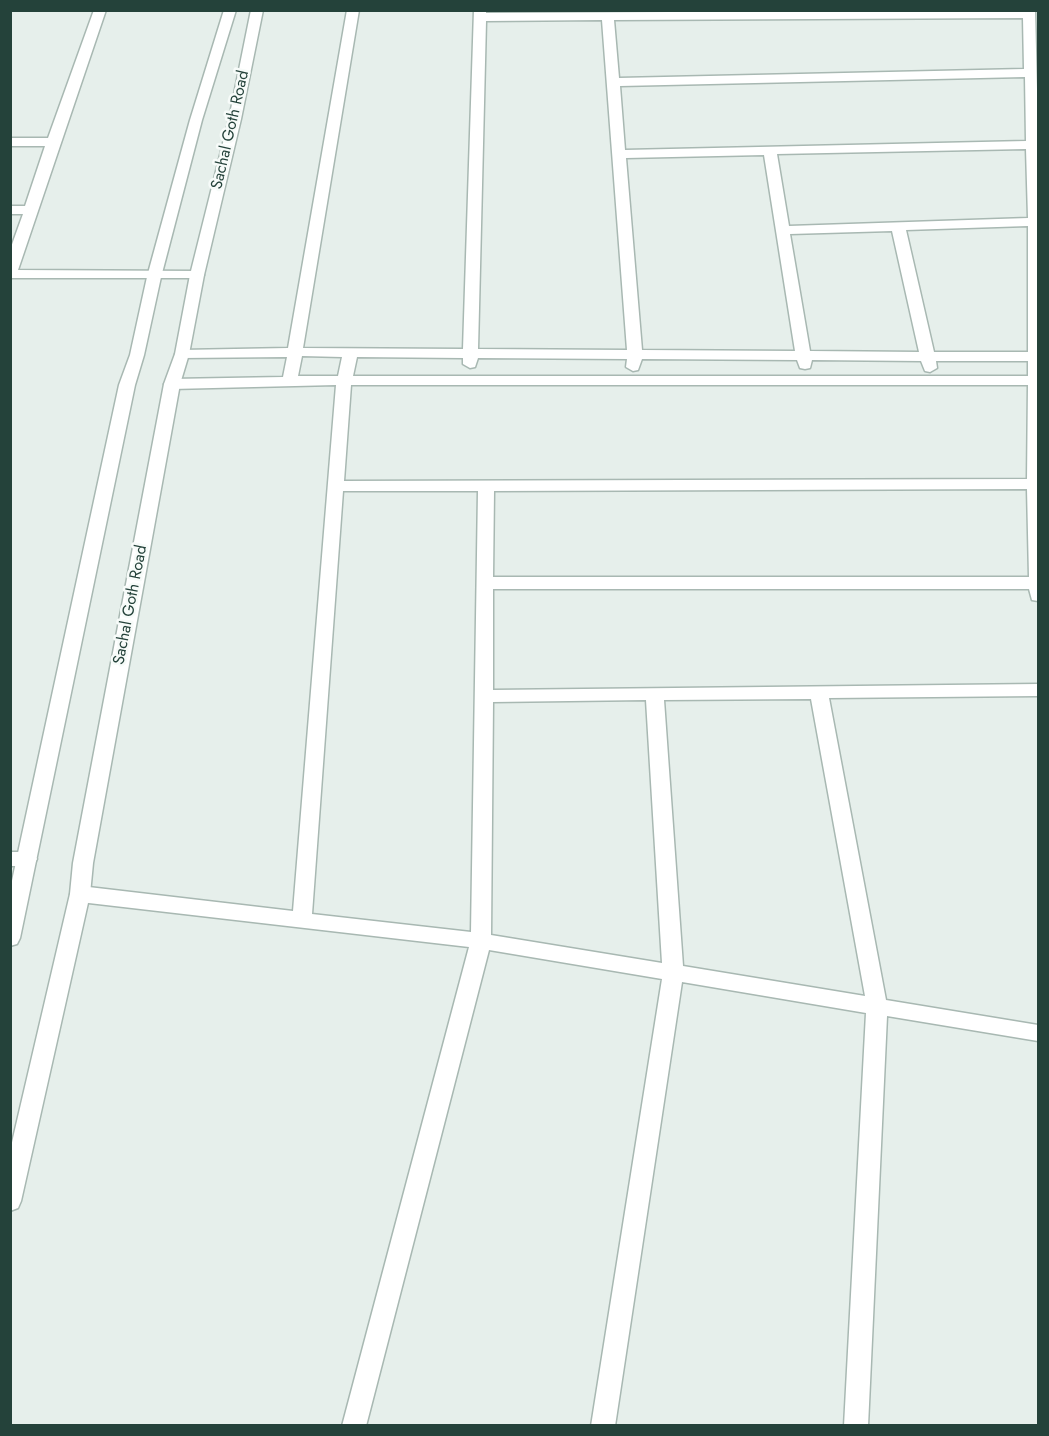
<!DOCTYPE html>
<style>
body{margin:0}
#map{position:relative;width:1049px;height:1436px;overflow:hidden;background:#e6efeb;font-family:Jost,sans-serif}
canvas{display:block}
.frame{position:absolute;inset:0;border:12px solid #24423a;pointer-events:none}
</style>
<div id="map">
<canvas width="1049" height="1436"></canvas>
<div class="frame"></div>
</div>
<script>
const g = document.querySelector('canvas').getContext('2d');
g.lineJoin = 'round';
function shape(rows) {
  const path = new Path2D();
  for (const r of rows) {
    path.moveTo(r[0], r[1]);
    for (let i = 2; i < r.length; i += 2) path.lineTo(r[i], r[i + 1]);
  }
  return path;
}
function stroke(path, color, width, dash) {
  g.strokeStyle = color;
  g.lineWidth = width;
  g.lineCap = dash ? 'butt' : 'round';
  g.setLineDash(dash || []);
  g.stroke(path);
}
function fillPath(path, color) {
  g.fillStyle = color;
  g.fill(path, 'evenodd');
}
function label(font, color, halo, rows, align = 'center') {
  g.font = font + ' Jost,sans-serif';
  g.lineWidth = 5;
  g.setLineDash([]);
  g.textBaseline = 'middle';
  g.strokeStyle = halo;
  g.fillStyle = color;
  for (const [text, x, y, turn = 0] of rows) {
    g.save();
    g.translate(x, y);
    g.rotate((+turn || 0) * Math.PI / 180);
    g.textAlign = isNaN(turn) ? turn : align;
    if (halo) g.strokeText(text, 0, 0);
    g.fillText(text, 0, 0);
    g.restore();
  }
}
const minor = shape([
 [94,10,106,10,18,270,197,271,204,275,202,278,10,278,10,250,23,214,10,214,10,206,25,206,45,146,10,146,10,138,48,138,94,10],
 [347,10,359,10,303,348,463,349,474,10,486,10,486,13,1035,10,1038,129,1038,601,1032,600,1029,589,493,589,493,690,1038,684,1038,696,829,698,886,1000,1038,1025,1038,1041,887,1016,868,1426,844,1426,866,1013,682,982,615,1426,591,1426,662,979,489,950,366,1426,342,1426,469,947,80,902,73,899,70,894,73,889,80,886,293,911,336,385,172,389,164,384,172,379,283,377,287,357,182,358,175,354,182,350,288,348,347,10],
 [1023,18,1024,69,619,78,614,20,1023,18],
 [602,20,627,350,478,349,486,21,602,20],
 [1025,77,1026,141,625,150,620,86,1025,77],
 [1026,149,1028,218,789,226,777,154,1026,149],
 [764,155,795,351,642,350,626,158,764,155],
 [1028,226,1028,352,934,352,906,230,1028,226],
 [892,231,919,352,810,351,790,234,892,231],
 [302,356,342,357,338,376,298,376,302,356],
 [357,357,463,358,463,364,470,368,475,367,478,358,627,359,626,367,633,371,638,370,642,359,797,360,800,368,805,369,810,368,812,360,921,361,925,371,930,372,937,368,936,361,1028,361,1028,376,353,376,357,357],
 [351,385,1028,385,1027,479,344,481,351,385],
 [1027,489,1029,577,493,577,494,491,1027,489],
 [343,491,478,491,471,932,312,914,343,491],
 [811,699,865,996,683,966,664,700,811,699],
 [646,700,662,963,491,935,493,702,646,700],
 [10,852,27,852,34,854,37,859,34,864,27,866,10,866,10,852]
]);
const tertiary = shape([
 [224,10,236,10,202,120,161,277,144,355,135,385,20,938,17,944,10,946,10,890,119,385,130,355,147,277,190,120,224,10],
 [251,10,263,10,241,119,204,275,189,354,180,384,93,863,90,894,21,1201,18,1208,10,1211,10,1151,70,894,73,863,164,384,175,354,190,275,229,119,251,10]
]);
const streetNames = [
 ["Sachal Goth Road",231,130,-77],
 ["Sachal Goth Road",131,605,-79]
];
stroke(minor, '#a8b8b2', 3);
stroke(tertiary, '#a8b8b2', 3);
fillPath(minor, '#fff');
fillPath(tertiary, '#fff');
label('16px', '#24423a', '#f7fbf9', streetNames);
</script>
